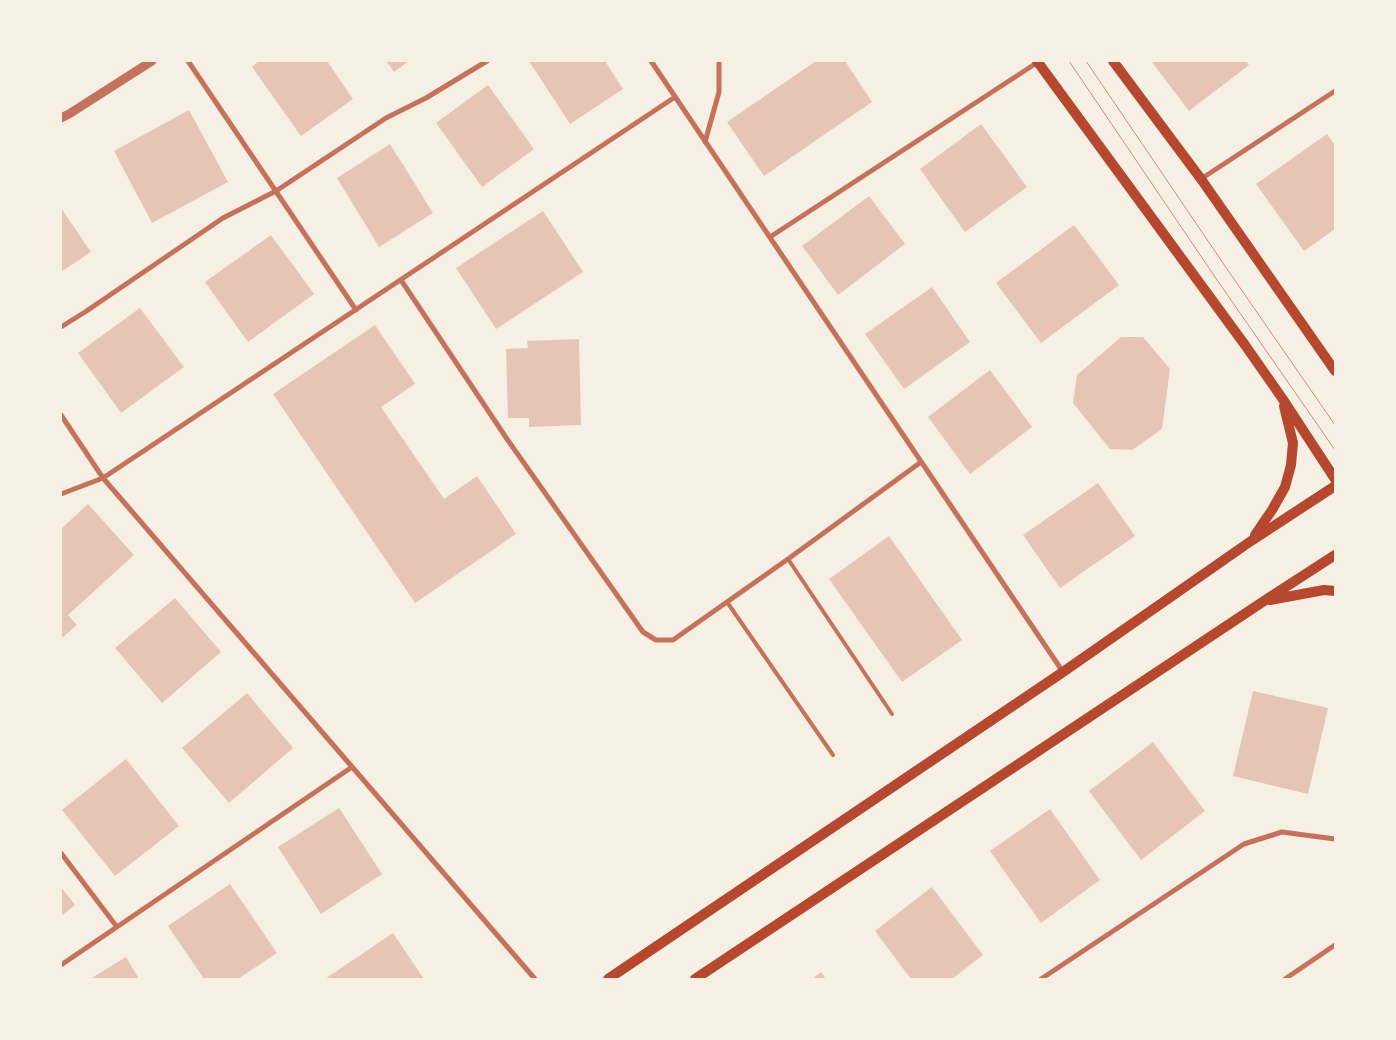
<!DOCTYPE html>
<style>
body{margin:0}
#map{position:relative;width:1396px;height:1040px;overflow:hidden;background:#f6efe4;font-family:"Varela Round",sans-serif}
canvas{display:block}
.frame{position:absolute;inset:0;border:62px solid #f6efe4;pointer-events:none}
</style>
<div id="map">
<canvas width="1396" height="1040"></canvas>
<div class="frame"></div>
</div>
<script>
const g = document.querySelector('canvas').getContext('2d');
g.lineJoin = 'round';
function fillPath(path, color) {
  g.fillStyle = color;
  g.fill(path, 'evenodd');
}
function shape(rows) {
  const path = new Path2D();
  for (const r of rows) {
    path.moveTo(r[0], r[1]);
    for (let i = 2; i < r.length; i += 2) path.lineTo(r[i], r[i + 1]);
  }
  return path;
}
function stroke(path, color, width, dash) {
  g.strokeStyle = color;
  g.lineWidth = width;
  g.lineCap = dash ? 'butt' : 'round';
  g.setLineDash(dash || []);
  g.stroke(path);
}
const building = shape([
 [259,61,327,61,353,99,301,136,252,67],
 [386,61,409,61,394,72],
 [529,61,605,61,623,89,570,124],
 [816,61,845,61,872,102,764,176,727,122],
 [1151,61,1246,61,1249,65,1189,111],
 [488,85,534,149,482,187,436,123],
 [189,110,228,182,152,223,114,151],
 [981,124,1027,187,965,232,920,169],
 [1327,134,1335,145,1335,229,1304,251,1256,184],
 [390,144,433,213,379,247,337,178],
 [869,196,905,244,838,295,802,246],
 [61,208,91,252,61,272],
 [543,211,583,272,496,329,456,268],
 [1074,225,1119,285,1041,343,996,283],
 [271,235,314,294,248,342,205,282],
 [932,287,970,342,904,389,865,334],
 [140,308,184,367,121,413,78,353],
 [375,325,415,384,381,407,444,499,477,476,516,534,415,603,273,394],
 [1121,337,1143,337,1170,369,1162,429,1132,450,1110,449,1073,403,1077,375],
 [579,339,581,425,529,427,529,418,508,418,506,349,528,348,527,341],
 [990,370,1032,427,970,474,928,417],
 [1098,483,1135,536,1060,588,1023,535],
 [88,504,134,555,68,615,77,625,63,637,61,636,61,529],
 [889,536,962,640,902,682,829,579],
 [175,598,221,652,162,703,115,648],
 [1253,691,1328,708,1308,794,1233,776],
 [247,693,293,748,229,803,182,748],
 [1153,742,1205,811,1141,860,1089,791],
 [126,759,179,826,115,876,62,810],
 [339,808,382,874,321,914,278,847],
 [1050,809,1100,880,1041,923,990,851],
 [230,884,277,953,238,979,204,979,168,926],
 [61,887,75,905,61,916],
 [932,887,983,955,952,979,911,979,875,931],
 [393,933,424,979,325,979],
 [126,957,139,979,90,979],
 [821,972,826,979,812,979]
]);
const service = shape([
 [788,559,892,714],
 [727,602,833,755]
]);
const minor = shape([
 [188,61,356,310],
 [651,61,1063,672],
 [705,142,719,92,719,61],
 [1201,179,1335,91],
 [770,237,1038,62],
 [401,280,507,439,643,632,656,640,673,640,788,559,921,462],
 [61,327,85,312,223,218,276,191,386,118,426,98,487,61],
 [61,415,103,478,535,979],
 [61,494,103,478,675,97],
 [61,853,117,927],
 [61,965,352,767],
 [1041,979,1244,844,1282,832,1335,839],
 [1285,979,1335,945]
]);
const tertiary = shape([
 [61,118,69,114,152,61]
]);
const secondary = shape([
 [1037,61,1245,345,1282,398,1335,479],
 [1113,61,1201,179,1335,371],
 [1255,535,1272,510,1285,487,1291,465,1293,443,1284,406],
 [1270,600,1324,590,1335,591],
 [608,979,1063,672,1251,541,1335,486],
 [695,979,1264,601,1335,555]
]);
const tram = shape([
 [1069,61,1215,277,1335,450],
 [1086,61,1227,269,1335,425]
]);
fillPath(building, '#e6c5b7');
stroke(service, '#c5725c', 4);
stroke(minor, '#c5725c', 5);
stroke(tertiary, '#c5725c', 9);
stroke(secondary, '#b5482f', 10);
stroke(tram, '#cf8b77', 1);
</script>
